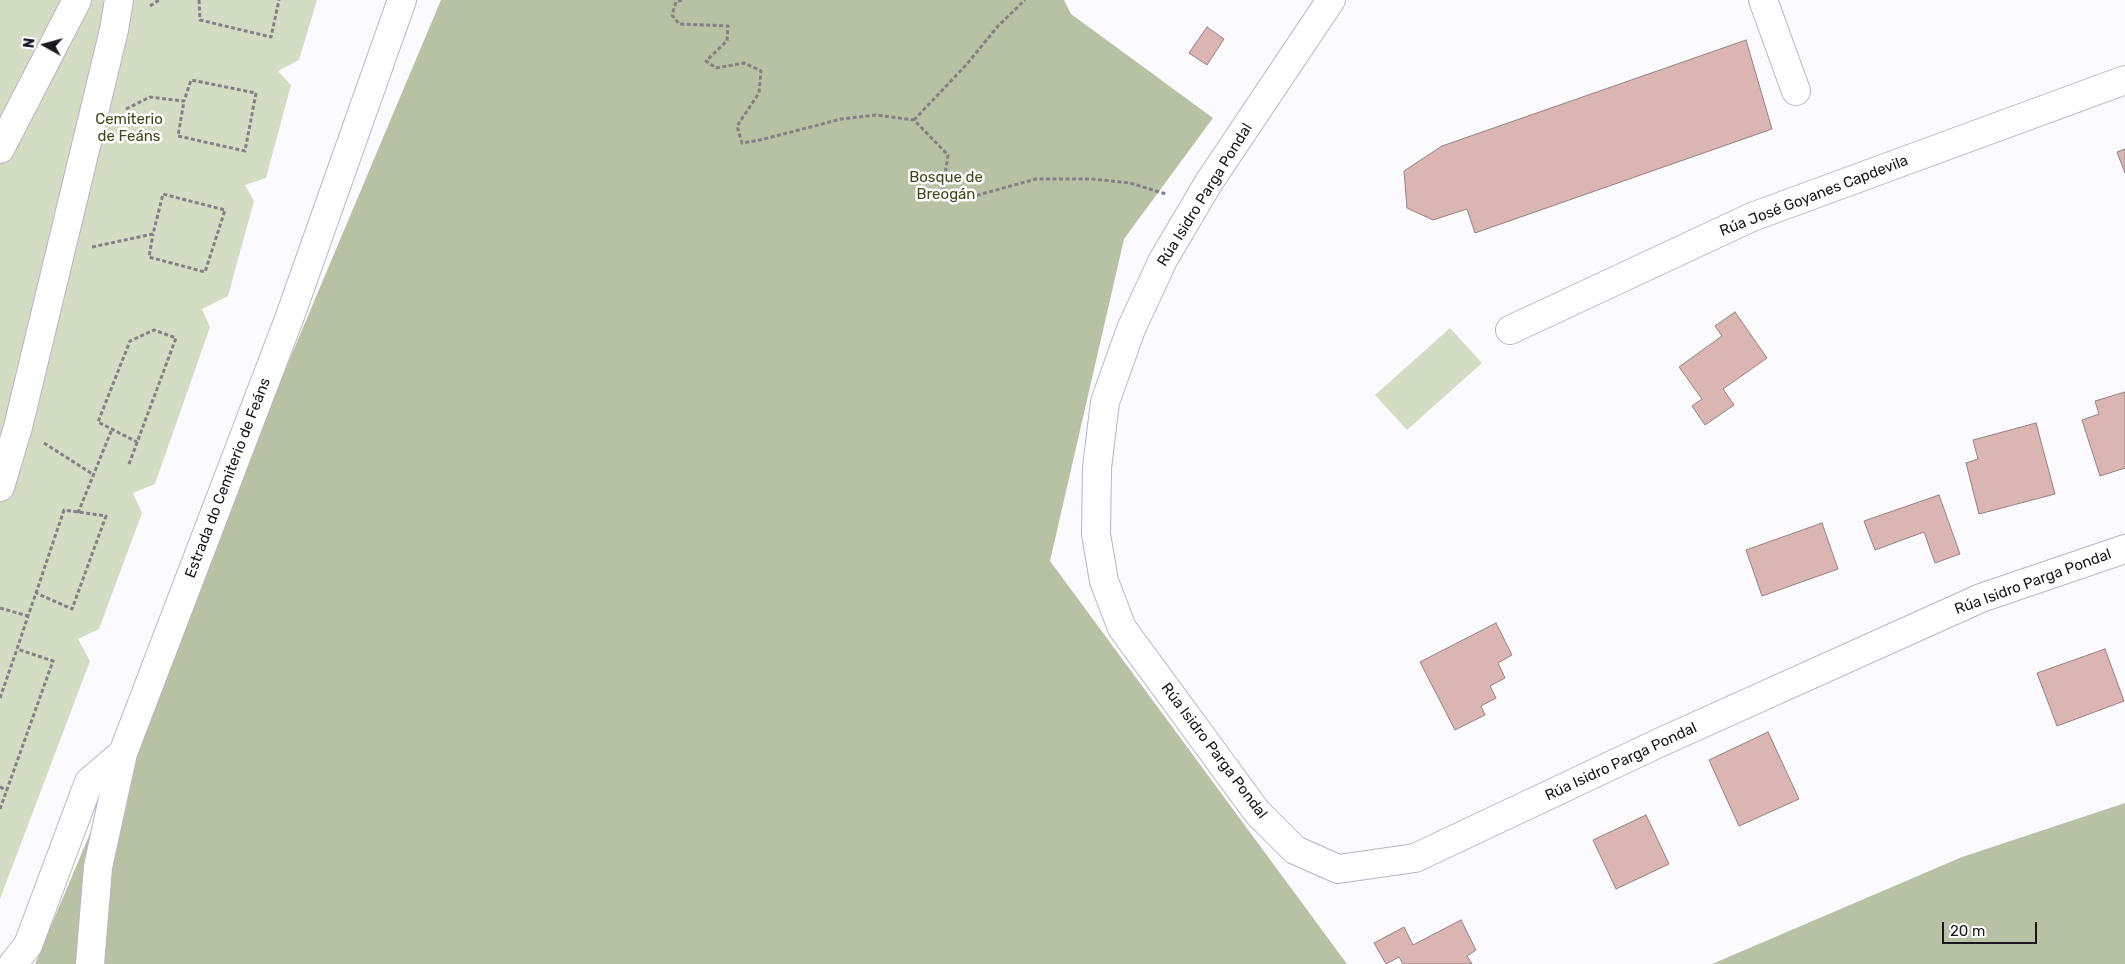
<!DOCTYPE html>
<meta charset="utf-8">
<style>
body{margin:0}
#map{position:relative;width:2125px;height:964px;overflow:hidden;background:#fbfafe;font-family:Rubik,sans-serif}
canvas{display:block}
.north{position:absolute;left:20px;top:20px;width:50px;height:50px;-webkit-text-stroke:4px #fff;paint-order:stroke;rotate:277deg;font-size:14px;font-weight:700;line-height:20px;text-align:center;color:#19171d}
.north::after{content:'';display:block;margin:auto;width:18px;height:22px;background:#19171d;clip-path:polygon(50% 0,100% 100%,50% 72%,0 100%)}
.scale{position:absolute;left:1942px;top:922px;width:95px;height:22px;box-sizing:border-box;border:2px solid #19171d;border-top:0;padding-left:6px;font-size:15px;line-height:18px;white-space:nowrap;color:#19171d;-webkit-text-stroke:4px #fff;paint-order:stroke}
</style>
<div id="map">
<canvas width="2125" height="964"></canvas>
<div class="north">N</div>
<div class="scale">20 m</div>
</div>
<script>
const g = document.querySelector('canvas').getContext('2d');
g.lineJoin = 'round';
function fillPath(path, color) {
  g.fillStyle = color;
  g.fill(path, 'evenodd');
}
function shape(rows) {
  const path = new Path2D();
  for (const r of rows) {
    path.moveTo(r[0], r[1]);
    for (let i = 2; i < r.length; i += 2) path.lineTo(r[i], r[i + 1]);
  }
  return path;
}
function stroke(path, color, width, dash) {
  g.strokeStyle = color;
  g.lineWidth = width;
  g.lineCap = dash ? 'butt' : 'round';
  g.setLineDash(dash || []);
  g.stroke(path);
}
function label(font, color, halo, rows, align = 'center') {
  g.font = font + ' Rubik,sans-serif';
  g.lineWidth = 5;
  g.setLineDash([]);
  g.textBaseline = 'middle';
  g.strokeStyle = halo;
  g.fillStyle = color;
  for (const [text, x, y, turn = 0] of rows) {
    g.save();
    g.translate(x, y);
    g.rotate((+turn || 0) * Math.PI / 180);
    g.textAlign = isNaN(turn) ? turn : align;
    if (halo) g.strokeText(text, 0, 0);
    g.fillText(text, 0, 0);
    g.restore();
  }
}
const green = shape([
 [0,0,317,0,299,60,278,71,291,85,266,178,245,185,254,201,228,296,202,309,210,327,155,484,133,493,142,513,99,629,78,639,90,661,0,899],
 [1450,328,1482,363,1407,430,1375,395]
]);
const forest = shape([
 [441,0,1064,0,1071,14,1213,118,1124,239,1050,561,1347,964,35,964],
 [2125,803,2125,964,1712,964,1962,857]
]);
const building = shape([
 [1207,27,1224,39,1207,65,1189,53,1207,27],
 [1746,40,1772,129,1475,233,1467,209,1433,220,1407,208,1404,171,1442,146,1746,40],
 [2125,149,2125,173,2117,152,2125,149],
 [1735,312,1767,358,1723,389,1734,405,1705,425,1692,406,1702,399,1679,367,1722,336,1715,326,1735,312],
 [2125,392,2125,468,2100,476,2082,420,2099,414,2095,401,2125,392],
 [2036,423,2055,494,1979,514,1966,463,1978,459,1973,440,2036,423],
 [1939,495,1960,554,1935,563,1924,532,1875,550,1864,521,1939,495],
 [1822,523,1838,569,1762,596,1746,550,1822,523],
 [1496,623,1512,655,1498,663,1505,678,1490,686,1496,698,1481,706,1485,715,1455,730,1420,662,1496,623],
 [2105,649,2124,701,2057,726,2037,673,2105,649],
 [1768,732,1799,799,1739,826,1709,760,1768,732],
 [1646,815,1669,864,1616,889,1593,840,1646,815],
 [1461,920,1476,950,1467,956,1472,964,1403,964,1399,957,1386,964,1374,943,1404,927,1413,945,1461,920]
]);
const path = shape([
 [199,0,200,20,271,37,279,0],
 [682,0,676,2,672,15,679,24,728,26,727,41,706,61,716,68,744,63,761,71,759,93,737,126,742,143,760,140,841,119,876,115,914,120,948,155,943,188,953,198,978,195,1036,179,1092,179,1130,183,1166,194],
 [150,6,159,0],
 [126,109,150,97,184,101,191,80,256,93,245,151,178,136,184,101],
 [914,120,967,64,998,26,1025,0],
 [92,247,153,234,163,194,225,210,205,272,149,257,153,234],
 [44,443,94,475],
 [129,464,176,338,154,330,130,341,98,422,137,442],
 [78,513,112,429],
 [0,608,28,616],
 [0,698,17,649,28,616,36,593,64,510,106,516,72,609,36,593],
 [0,787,7,790],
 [0,809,53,661,17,649]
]);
const minor = shape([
 [1331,0,1209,182,1163,260,1131,329,1105,402,1097,468,1096,534,1104,581,1122,628,1257,812,1295,850,1338,869,1415,858,1661,742,1981,598,2125,549],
 [1763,0,1796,91],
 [0,149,77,0],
 [1510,330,1752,217,2125,80],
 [0,487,18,427,91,125,114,30,119,0],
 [13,964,28,945,89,782,123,753],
 [90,964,98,867,123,753,289,319,402,0]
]);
const parkNames = [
 ["Cemiterio",129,120],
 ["de Feáns",129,137],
 ["Bosque de",946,178],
 ["Breogán",946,195]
];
const streetNames = [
 ["Rúa Isidro Parga Pondal",1205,195,-58],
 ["Rúa José Goyanes Capdevila",1814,196,-21],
 ["Estrada do Cemiterio de Feáns",228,478,-69],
 ["Rúa Isidro Parga Pondal",2033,582,-20],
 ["Rúa Isidro Parga Pondal",1214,751,53],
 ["Rúa Isidro Parga Pondal",1621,762,-25]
];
fillPath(green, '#d3ddc3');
fillPath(forest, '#b7c2a4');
fillPath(building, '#dab5b2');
stroke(building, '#96817f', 1);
stroke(minor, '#b8b4c6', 30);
stroke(path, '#838186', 3, [4, 2.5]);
stroke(minor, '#fff', 28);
label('15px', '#3c4a1a', '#fff', parkNames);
label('15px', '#19171d', '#fff', streetNames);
</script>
